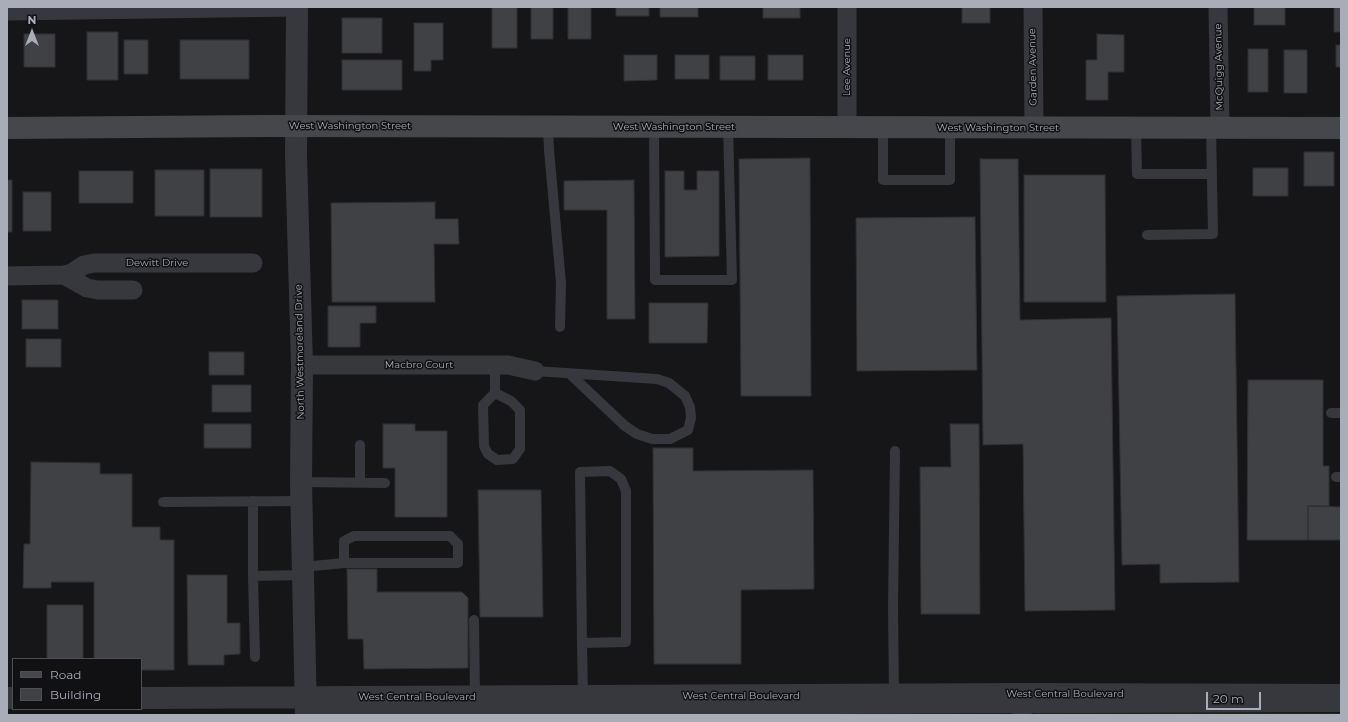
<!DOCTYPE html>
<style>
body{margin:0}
#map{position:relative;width:1348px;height:722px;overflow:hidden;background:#161618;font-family:Montserrat,sans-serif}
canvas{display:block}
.frame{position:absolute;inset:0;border:8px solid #a8adb8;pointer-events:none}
.legend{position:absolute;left:12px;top:658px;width:130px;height:52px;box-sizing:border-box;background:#111113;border:1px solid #4d4f55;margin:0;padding:5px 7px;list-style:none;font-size:12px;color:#a8adb8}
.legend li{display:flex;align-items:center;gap:8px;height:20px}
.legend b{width:20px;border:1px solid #4d4f55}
.north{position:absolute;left:12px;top:12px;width:40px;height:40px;-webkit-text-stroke:3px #111113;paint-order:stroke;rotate:0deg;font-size:11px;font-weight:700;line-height:16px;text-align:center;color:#a8adb8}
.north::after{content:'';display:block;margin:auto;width:14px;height:18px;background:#a8adb8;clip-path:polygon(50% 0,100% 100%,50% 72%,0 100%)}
.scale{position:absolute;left:1206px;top:692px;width:55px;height:18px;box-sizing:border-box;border:2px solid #a8adb8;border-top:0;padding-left:5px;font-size:12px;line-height:14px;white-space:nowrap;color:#a8adb8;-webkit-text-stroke:3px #111113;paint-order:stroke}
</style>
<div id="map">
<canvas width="1348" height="722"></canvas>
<div class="frame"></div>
<ul class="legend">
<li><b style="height:5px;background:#45474d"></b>Road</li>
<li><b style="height:11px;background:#404145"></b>Building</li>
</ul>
<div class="north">N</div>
<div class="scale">20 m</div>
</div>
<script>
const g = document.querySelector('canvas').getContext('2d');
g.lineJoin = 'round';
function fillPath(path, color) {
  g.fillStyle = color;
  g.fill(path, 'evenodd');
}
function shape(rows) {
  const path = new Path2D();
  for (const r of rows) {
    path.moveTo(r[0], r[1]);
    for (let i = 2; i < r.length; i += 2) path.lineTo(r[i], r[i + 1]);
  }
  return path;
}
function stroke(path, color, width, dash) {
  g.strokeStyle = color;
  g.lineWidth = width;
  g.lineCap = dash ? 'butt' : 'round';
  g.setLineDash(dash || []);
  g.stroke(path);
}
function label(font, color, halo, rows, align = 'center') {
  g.font = font + ' Montserrat,sans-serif';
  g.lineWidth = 3;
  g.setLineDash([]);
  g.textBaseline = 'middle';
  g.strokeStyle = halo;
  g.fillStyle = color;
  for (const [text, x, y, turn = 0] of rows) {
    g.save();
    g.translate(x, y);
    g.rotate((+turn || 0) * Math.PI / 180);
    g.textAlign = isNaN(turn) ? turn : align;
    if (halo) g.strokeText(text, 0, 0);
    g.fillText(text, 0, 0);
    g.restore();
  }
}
const green = shape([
 [1035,713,1341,713,1341,715,1033,715]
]);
const building = shape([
 [492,7,517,7,517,48,492,48,492,7],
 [531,7,553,7,553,39,531,39,531,7],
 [568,7,591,7,591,39,568,39,568,7],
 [616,7,649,7,649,16,616,16,616,7],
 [660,7,698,7,698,17,660,17,660,7],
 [763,7,800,7,800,18,763,18,763,7],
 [962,7,990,7,990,23,962,23,962,7],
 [1254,7,1285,7,1285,25,1254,25,1254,7],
 [1334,7,1341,7,1341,32,1334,32,1334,7],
 [342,18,382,18,382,53,342,53,342,18],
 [414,23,443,23,443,60,431,60,431,71,414,71,414,23],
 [87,32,118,32,118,80,87,80,87,32],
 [24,34,55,34,55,67,24,67,24,34],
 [1097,34,1124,35,1124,72,1108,72,1108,100,1086,100,1086,60,1097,60,1097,34],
 [124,40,148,40,148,74,124,74,124,40],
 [180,40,249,40,249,79,180,79,180,40],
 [1336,45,1341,45,1341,67,1336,67,1336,45],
 [1248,49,1268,49,1268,92,1248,92,1248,49],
 [1284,50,1307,50,1307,93,1284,93,1284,50],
 [624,55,657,55,657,80,624,81,624,55],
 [675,55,709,55,709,79,675,79,675,55],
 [768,55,803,55,803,80,768,80,768,55],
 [720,56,755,56,755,80,720,80,720,56],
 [342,60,402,60,402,90,342,90,342,60],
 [1304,152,1334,152,1334,186,1304,186,1304,152],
 [810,158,811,396,741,396,739,159,810,158],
 [980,159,1018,159,1020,320,1111,318,1115,610,1025,611,1023,444,983,445,980,159],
 [1253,168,1288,168,1288,196,1253,196,1253,168],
 [210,169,262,169,262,217,210,217,210,169],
 [155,170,204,170,204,216,155,216,155,170],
 [79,171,133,171,133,203,79,203,79,171],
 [665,171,684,171,684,190,697,190,697,171,719,171,719,256,665,257,665,171],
 [1024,175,1105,175,1106,302,1024,302,1024,175],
 [7,180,12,180,12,232,7,232,7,180],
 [634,180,635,319,607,319,607,210,564,210,564,181,634,180],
 [23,192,51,192,51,231,23,231,23,192],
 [435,202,435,219,458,219,459,244,434,244,435,302,332,302,331,203,435,202],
 [975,217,977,370,857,371,856,218,975,217],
 [1235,294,1239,582,1160,583,1160,564,1122,565,1117,296,1235,294],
 [22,300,58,300,58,329,22,329,22,300],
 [649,303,708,303,707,343,649,343,649,303],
 [328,306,376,306,376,323,360,323,360,347,328,347,328,306],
 [26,339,61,339,61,367,26,367,26,339],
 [209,352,244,352,244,375,209,375,209,352],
 [1248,380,1323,380,1323,466,1329,466,1329,506,1308,506,1308,540,1247,540,1248,380],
 [212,385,251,385,251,412,212,412,212,385],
 [204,424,251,424,251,448,204,448,204,424],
 [383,424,415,424,415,431,447,431,447,517,395,517,395,468,383,468,383,424],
 [950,424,979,424,980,614,921,614,920,467,951,467,950,424],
 [653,448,693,448,693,471,813,470,814,589,741,590,741,664,654,664,653,448],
 [31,462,100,463,100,474,132,474,132,527,160,527,160,540,174,540,174,670,141,670,141,659,94,659,94,582,51,582,51,588,23,588,24,544,30,544,31,462],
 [478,490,541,490,543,617,480,617,478,490],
 [1308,506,1341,507,1341,540,1308,540,1308,506],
 [347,569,377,569,377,592,462,592,468,598,468,668,364,669,363,639,348,639,347,569],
 [187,575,227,575,227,623,240,623,240,654,224,655,224,665,188,665,187,575],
 [47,605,83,605,83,659,47,659,47,605]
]);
const service = shape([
 [548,127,549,150,561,283,560,327],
 [654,127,655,280,732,280,728,127],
 [883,127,883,180,950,180,950,128],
 [1136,128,1137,174,1211,174],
 [1147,235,1213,234,1211,127],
 [495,365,495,393,483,405,484,446,488,454,497,460,513,459,520,449,520,410,511,401,495,393],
 [535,371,657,379,669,383,685,396,690,407,691,418,688,430,670,439,652,439,637,434,625,426,570,374],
 [1331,413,1341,413],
 [360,445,360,483],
 [1336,477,1341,477],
 [301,482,385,483],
 [253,501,253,576],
 [163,502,302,501],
 [303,567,344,563,458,563,458,544,450,536,354,536,344,541,344,563],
 [474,620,475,697],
 [582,643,626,642,626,491,621,479,610,471,580,472,582,643,583,696],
 [255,657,253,576,303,575],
 [894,695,893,608,895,451],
 [316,715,321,711,327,711,1341,707]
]);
const minor = shape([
 [847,7,847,127],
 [1033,7,1034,128],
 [1218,7,1220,127],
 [7,11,297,7],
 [64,275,87,288,98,290,133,290],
 [7,276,64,275,72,273,84,265,94,263,253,263],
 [302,365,508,365,535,371],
 [1022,694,1022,715]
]);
const tertiary = shape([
 [297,7,296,156,302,365,301,482,306,715],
 [7,698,13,698],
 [141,698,1022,694,1341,695]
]);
const secondary = shape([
 [7,128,266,126,1341,128]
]);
const streetNames = [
 ["Lee Avenue",847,67,-90],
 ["Garden Avenue",1033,67,-91],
 ["McQuigg Avenue",1219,67,-91],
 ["West Washington Street",350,126],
 ["West Washington Street",674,127],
 ["West Washington Street",998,128],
 ["Dewitt Drive",157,263],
 ["North Westmoreland Drive",300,352,-91],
 ["Macbro Court",419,365],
 ["West Central Boulevard",1065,694],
 ["West Central Boulevard",741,696],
 ["West Central Boulevard",417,697]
];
fillPath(green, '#1e261f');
fillPath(building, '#404145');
stroke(building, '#303034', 1);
stroke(service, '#37383d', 10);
stroke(minor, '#37383d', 19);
stroke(tertiary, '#37383d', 22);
stroke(secondary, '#45474d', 22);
label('10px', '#a8adb8', '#111113', streetNames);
</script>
